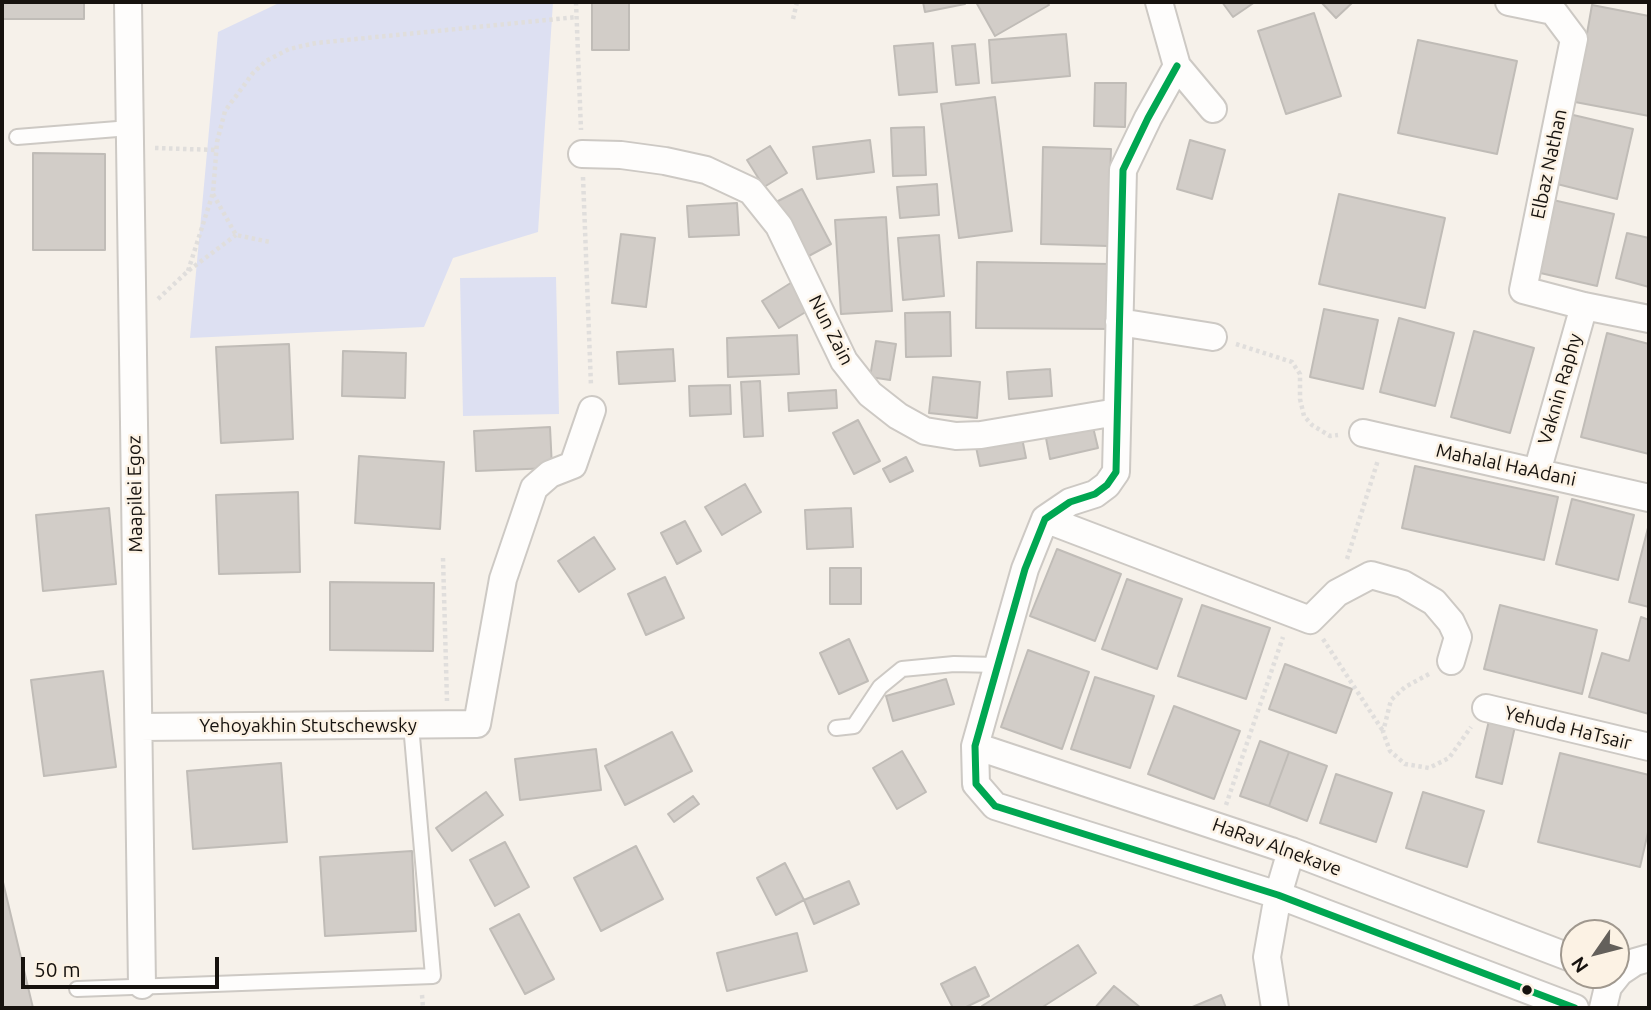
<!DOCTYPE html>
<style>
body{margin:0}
#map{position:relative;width:1651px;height:1010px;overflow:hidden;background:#f6f1ea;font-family:Ubuntu,sans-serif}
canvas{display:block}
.frame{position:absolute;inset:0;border:4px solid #16120e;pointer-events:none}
.north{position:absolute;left:1560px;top:919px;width:70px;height:70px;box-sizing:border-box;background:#fcf2e4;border:2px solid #a0988e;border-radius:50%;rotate:235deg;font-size:19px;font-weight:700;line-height:28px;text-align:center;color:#16120e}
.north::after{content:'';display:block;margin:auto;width:24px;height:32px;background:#64605b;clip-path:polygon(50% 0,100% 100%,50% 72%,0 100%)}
.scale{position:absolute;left:21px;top:957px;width:198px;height:32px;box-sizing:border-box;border:4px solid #16120e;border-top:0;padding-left:9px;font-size:21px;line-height:24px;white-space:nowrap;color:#16120e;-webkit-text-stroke:5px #fcf2e4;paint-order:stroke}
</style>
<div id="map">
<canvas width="1651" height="1010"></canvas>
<div class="frame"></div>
<div class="north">N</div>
<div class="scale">50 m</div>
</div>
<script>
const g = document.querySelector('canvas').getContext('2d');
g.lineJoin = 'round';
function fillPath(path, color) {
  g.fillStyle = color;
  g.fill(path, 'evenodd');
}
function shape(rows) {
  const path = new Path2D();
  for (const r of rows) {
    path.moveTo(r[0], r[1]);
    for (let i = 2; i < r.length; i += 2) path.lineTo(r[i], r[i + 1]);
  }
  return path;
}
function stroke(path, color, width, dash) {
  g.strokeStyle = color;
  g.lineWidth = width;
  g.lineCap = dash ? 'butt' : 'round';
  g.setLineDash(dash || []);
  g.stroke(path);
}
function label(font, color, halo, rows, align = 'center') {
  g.font = font + ' Ubuntu,sans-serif';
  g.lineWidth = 5;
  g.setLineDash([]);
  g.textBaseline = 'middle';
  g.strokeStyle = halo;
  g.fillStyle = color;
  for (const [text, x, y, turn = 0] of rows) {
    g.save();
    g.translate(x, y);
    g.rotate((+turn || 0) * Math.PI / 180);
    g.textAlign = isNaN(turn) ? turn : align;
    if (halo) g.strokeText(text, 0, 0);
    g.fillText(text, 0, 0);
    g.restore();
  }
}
const green = shape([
 [281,2,553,2,538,232,453,258,424,327,190,338,218,32],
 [556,277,559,414,463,416,460,278]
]);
const building = shape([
 [2,2,84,2,84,19,2,19,2,2],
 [592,2,629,2,629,50,592,50,592,2],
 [923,2,964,2,965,4,925,12,923,2],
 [976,2,1047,2,1049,5,995,36,976,2],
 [1222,2,1255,2,1233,17,1222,2],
 [1321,2,1353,2,1336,18,1321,2],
 [1592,5,1649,16,1649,116,1575,102,1592,5],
 [1314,13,1341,96,1286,114,1258,31,1314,13],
 [1066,34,1070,76,992,83,989,40,1066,34],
 [1418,40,1517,61,1497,154,1398,133,1418,40],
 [933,43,937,92,899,95,894,46,933,43],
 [975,44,979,83,956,85,952,46,975,44],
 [1095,83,1126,83,1125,127,1094,126,1095,83],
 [995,97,1012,231,959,238,941,104,995,97],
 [1569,114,1633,129,1617,199,1553,183,1569,114],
 [924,127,926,175,893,176,891,128,924,127],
 [870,140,874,172,817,179,813,147,870,140],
 [1190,140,1225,150,1212,199,1177,189,1190,140],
 [770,146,787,173,764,187,747,160,770,146],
 [1043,147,1111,149,1108,246,1041,244,1043,147],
 [33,153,105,154,105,250,33,250,33,153],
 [937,184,939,215,900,218,897,187,937,184],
 [802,189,831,244,805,258,776,202,802,189],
 [1339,194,1445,218,1425,308,1319,284,1339,194],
 [1553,200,1614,214,1597,286,1536,272,1553,200],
 [737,203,739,235,689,237,687,206,737,203],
 [886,217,892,311,841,314,835,220,886,217],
 [1627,233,1649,238,1649,287,1616,278,1627,233],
 [621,234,655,238,646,307,612,303,621,234],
 [939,235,944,296,903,300,898,238,939,235],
 [977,262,1112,264,1112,329,976,328,977,262],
 [797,279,814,307,779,328,762,301,797,279],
 [1324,309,1378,320,1363,389,1310,377,1324,309],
 [950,312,951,356,906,357,905,313,950,312],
 [1399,318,1454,333,1435,406,1380,392,1399,318],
 [1474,331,1534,348,1510,433,1451,417,1474,331],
 [1607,333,1649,344,1649,454,1581,437,1607,333],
 [797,335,799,374,728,377,727,338,797,335],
 [876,341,896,344,890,380,870,377,876,341],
 [289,344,293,439,221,443,216,347,289,344],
 [673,349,675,381,619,384,617,352,673,349],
 [343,351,406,353,405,398,342,396,343,351],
 [1050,369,1052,396,1009,399,1007,372,1050,369],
 [933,377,980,382,977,418,929,413,933,377],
 [760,381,763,436,744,437,741,382,760,381],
 [730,385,731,414,690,416,689,386,730,385],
 [836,390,837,408,789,411,788,393,836,390],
 [858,420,880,461,854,474,833,433,858,420],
 [550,427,552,468,476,471,474,431,550,427],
 [1093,427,1098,448,1050,459,1046,438,1093,427],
 [1022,438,1026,458,980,466,976,447,1022,438],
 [359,456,444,462,440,529,355,523,359,456],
 [906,457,913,471,890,482,883,469,906,457],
 [1415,466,1558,497,1544,560,1402,528,1415,466],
 [745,484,761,512,722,535,705,507,745,484],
 [298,492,300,572,219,574,216,495,298,492],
 [1572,499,1634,515,1618,580,1556,564,1572,499],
 [109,508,116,584,43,591,36,515,109,508],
 [851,508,853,547,807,549,805,510,851,508],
 [685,521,701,551,677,564,661,533,685,521],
 [1649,524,1649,607,1629,602,1649,524],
 [594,537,615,569,579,592,558,561,594,537],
 [1057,549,1121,574,1095,641,1030,616,1057,549],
 [830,568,861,568,861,604,830,604,830,568],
 [665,577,684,618,646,635,628,594,665,577],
 [1127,579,1182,599,1157,669,1102,649,1127,579],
 [330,582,434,583,433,651,330,650,330,582],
 [1202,605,1270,628,1246,699,1178,676,1202,605],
 [1500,605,1597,630,1582,694,1484,669,1500,605],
 [1641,617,1649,620,1649,714,1589,697,1602,653,1629,661,1641,617],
 [849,639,868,681,839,694,820,653,849,639],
 [1028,650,1089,672,1062,749,1001,727,1028,650],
 [1285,664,1352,689,1336,733,1269,709,1285,664],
 [103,671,116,767,44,776,31,680,103,671],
 [1095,677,1154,696,1130,768,1071,749,1095,677],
 [946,679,954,704,893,721,886,696,946,679],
 [1174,706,1240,731,1214,799,1148,774,1174,706],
 [1490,716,1516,722,1502,784,1476,777,1490,716],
 [672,732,692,771,625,805,605,766,672,732],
 [1260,741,1289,752,1269,806,1240,796,1260,741],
 [596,749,601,790,520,800,515,759,596,749],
 [902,751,926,792,897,809,873,768,902,751],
 [1289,752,1327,766,1307,821,1269,806,1289,752],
 [1560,753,1649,775,1649,828,1640,867,1538,842,1560,753],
 [281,763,287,842,193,849,187,771,281,763],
 [1336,774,1392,793,1376,842,1320,823,1336,774],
 [486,792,503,815,452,851,436,828,486,792],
 [1423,792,1484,811,1467,867,1406,848,1423,792],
 [693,796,699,804,674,822,668,814,693,796],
 [505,842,529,887,495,906,470,860,505,842],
 [636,846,663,899,601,931,574,878,636,846],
 [412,851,416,931,325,936,320,857,412,851],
 [785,863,804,900,776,915,757,878,785,863],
 [2,878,33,1008,2,1008,2,878],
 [849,881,859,904,814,924,804,900,849,881],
 [519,914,554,979,525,994,490,929,519,914],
 [797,933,807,971,727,991,717,953,797,933],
 [1078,945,1096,973,1041,1008,983,1008,982,1006,1078,945],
 [975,967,989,996,964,1008,953,1008,941,984,975,967],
 [1114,986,1141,1008,1095,1008,1114,986],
 [1221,995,1226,1008,1190,1008,1221,995]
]);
const path = shape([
 [576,2,581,130],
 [793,19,797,2],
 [155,148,217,150],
 [583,177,591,386],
 [213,194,236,235,270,242],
 [188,271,213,193,217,142,225,111,253,73,266,61,289,49,316,43,577,17],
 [158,299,188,271,236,235],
 [1236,344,1292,362,1300,374,1300,399,1304,416,1312,425,1330,436,1338,435],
 [443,558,447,701],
 [1347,559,1378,460],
 [1323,639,1383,731],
 [1429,674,1405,687,1391,700,1383,732,1390,751,1405,764,1429,768,1449,758,1471,727],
 [1226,805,1283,637],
 [422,995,423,1008]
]);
const service = shape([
 [17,137,130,128],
 [836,728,854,726,880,687,902,669,954,664,997,665],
 [77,989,433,976,411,725]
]);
const minor = shape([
 [128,2,142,985],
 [1159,2,1177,66,1213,109],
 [1509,2,1553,11,1574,39,1523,290,1584,306,1649,319],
 [1177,66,1148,118,1123,170,1116,472,1107,485,1095,494,1070,502,1045,519,1025,569,975,746,976,784,995,806,1278,895,1575,1008],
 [582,154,621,155,665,161,706,170,751,191,779,226,844,361,870,394,898,416,925,431,956,436,981,435,1117,412],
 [1119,322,1213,337],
 [1363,433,1649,498],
 [1537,472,1584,306],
 [1045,519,1310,620,1337,593,1371,575,1403,584,1434,602,1451,622,1458,637,1451,661],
 [1486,708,1649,747],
 [139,727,477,724,503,579,534,488,550,474,573,465,592,410],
 [975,746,1291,851,1574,959],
 [1275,1008,1267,957,1278,895,1291,851],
 [1603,1008,1608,987,1620,972,1635,962,1649,958]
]);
const bus1 = shape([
 [1177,66,1148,118,1123,170,1116,472,1107,485,1095,494,1070,502,1045,519,1025,569,975,746,976,784,995,806,1278,895,1575,1008]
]);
const markers = [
 [1527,990,6,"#16120e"]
];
const streetNames = [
 ["Elbaz Nathan",1549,164,-78],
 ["Nun Zain",831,330,63],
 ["Vaknin Raphy",1560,389,-74],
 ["Mahalal HaAdani",1506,465,12],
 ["Maapilei Egoz",135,494,-91],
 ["Yehoyakhin Stutschewsky",308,726],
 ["Yehuda HaTsair",1568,728,14],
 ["HaRav Alnekave",1277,847,20]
];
fillPath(green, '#dde0f2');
fillPath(building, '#d2cdc8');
stroke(building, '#c0bcb7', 2);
stroke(service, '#cdc9c4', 18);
stroke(minor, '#cdc9c4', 30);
stroke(path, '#e0dedc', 4.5, [3.5, 3.5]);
stroke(service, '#fefdfc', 14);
stroke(minor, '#fefdfc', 26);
stroke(bus1, '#00a651', 7);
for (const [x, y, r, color] of markers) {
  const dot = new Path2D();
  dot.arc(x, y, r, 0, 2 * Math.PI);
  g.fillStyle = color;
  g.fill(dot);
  stroke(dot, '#fcf2e4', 2.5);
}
label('19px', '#16120e', '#fcf2e4', streetNames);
</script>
